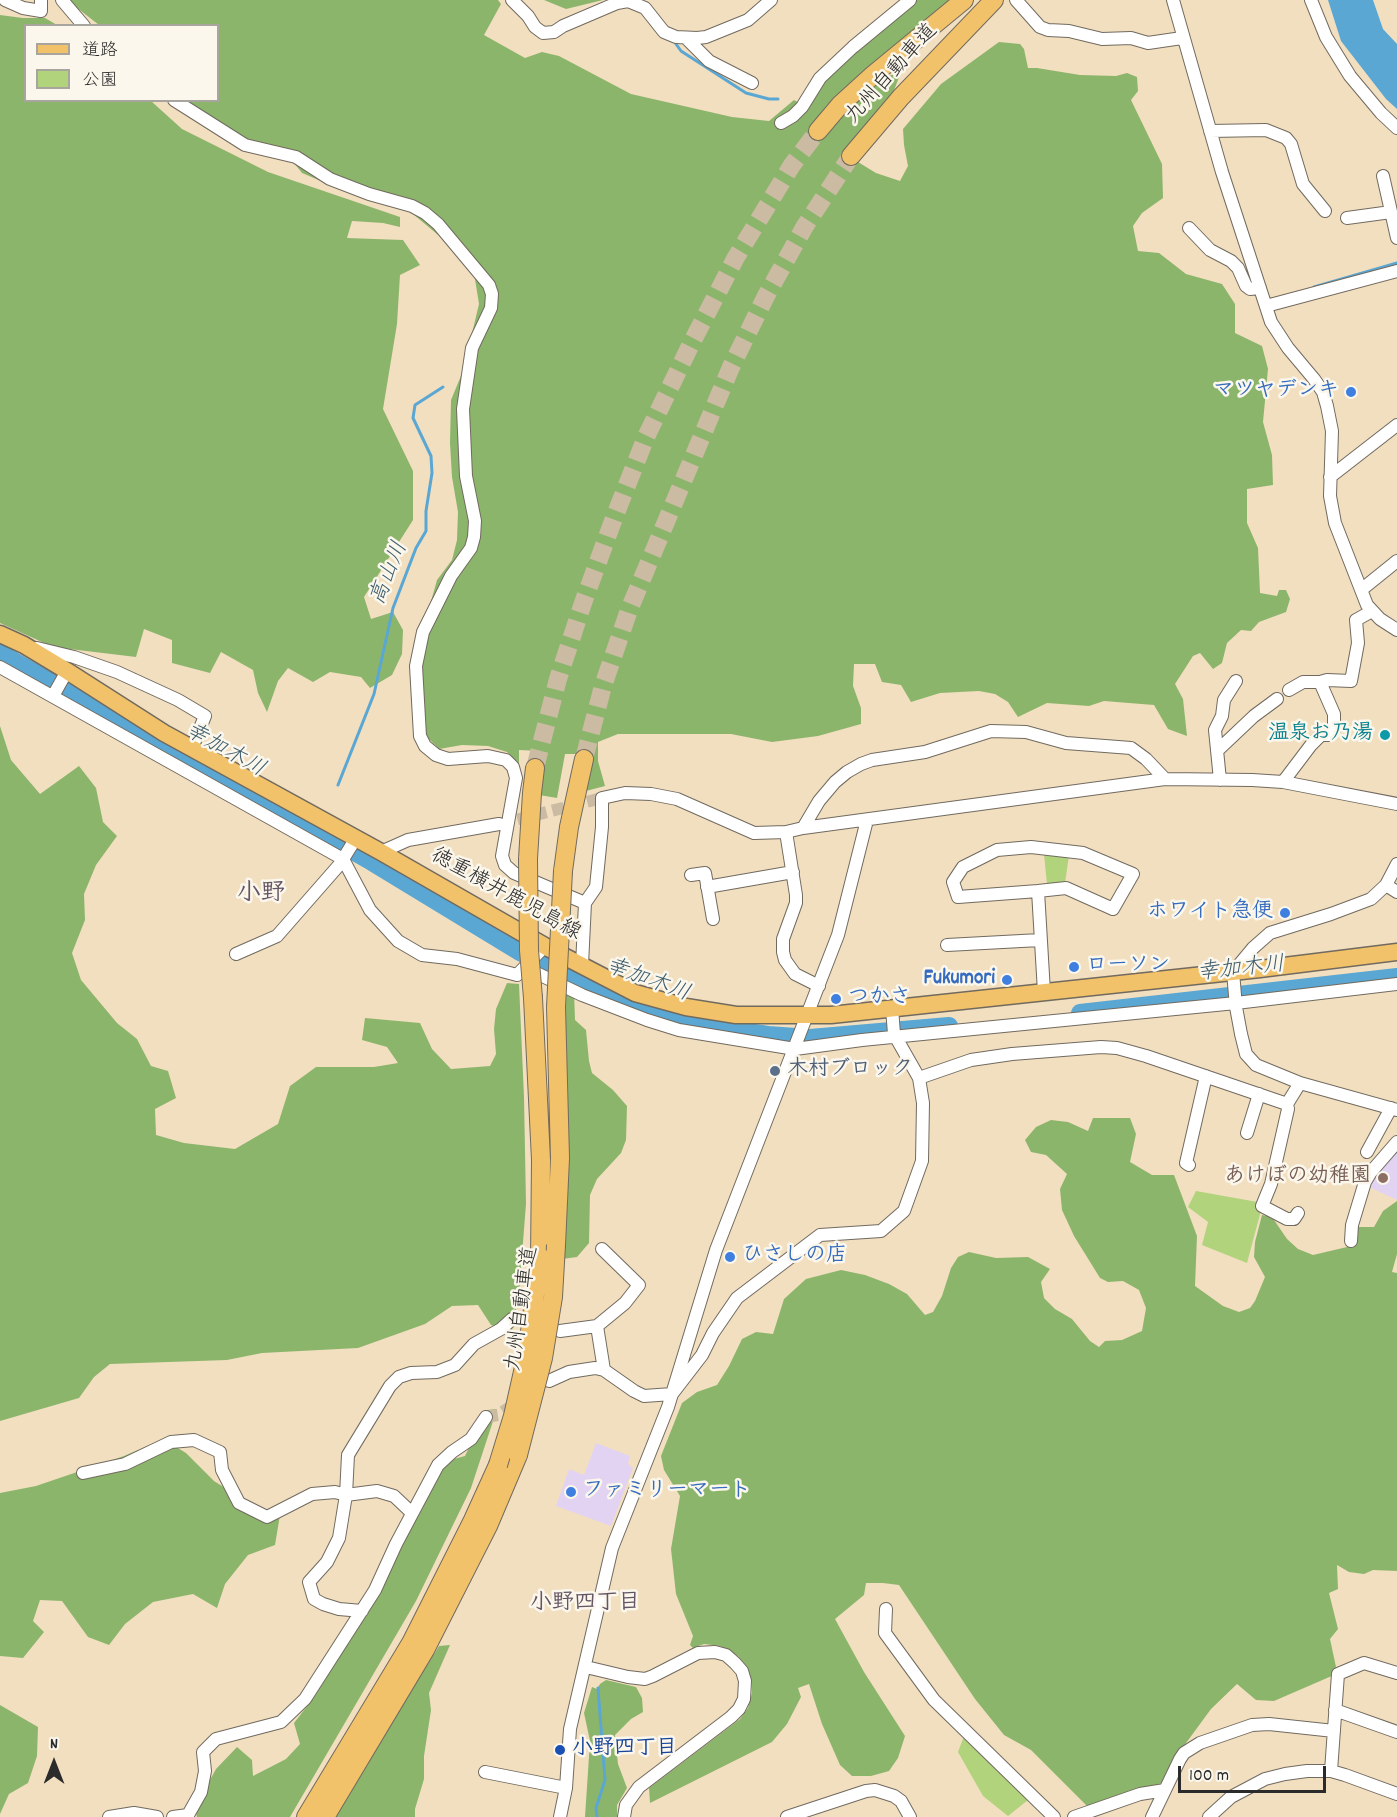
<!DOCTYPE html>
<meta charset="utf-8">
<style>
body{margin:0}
#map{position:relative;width:1397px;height:1817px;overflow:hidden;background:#f2dfc0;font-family:Dekko,"Klee One",sans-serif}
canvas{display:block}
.legend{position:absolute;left:24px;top:24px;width:195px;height:78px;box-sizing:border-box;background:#fbf7ec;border:2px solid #a8a59f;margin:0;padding:8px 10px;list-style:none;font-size:18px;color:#2b2b2b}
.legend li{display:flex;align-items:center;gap:12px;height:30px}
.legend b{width:30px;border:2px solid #a8a59f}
.north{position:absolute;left:24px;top:1733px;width:60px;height:60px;-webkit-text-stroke:4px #fbf7ec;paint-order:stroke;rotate:0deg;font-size:16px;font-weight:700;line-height:24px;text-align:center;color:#2b2b2b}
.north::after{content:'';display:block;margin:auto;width:21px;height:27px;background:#2b2b2b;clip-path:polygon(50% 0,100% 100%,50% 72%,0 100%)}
.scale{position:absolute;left:1178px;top:1766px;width:148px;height:27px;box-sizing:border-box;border:3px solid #2b2b2b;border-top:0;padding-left:8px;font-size:18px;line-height:21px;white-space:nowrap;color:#2b2b2b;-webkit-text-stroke:4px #fbf7ec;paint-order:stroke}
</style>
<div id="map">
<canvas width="1397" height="1817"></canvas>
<ul class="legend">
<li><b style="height:8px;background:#f2c26a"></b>道路</li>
<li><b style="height:16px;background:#b0d37c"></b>公園</li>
</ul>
<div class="north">N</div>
<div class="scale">100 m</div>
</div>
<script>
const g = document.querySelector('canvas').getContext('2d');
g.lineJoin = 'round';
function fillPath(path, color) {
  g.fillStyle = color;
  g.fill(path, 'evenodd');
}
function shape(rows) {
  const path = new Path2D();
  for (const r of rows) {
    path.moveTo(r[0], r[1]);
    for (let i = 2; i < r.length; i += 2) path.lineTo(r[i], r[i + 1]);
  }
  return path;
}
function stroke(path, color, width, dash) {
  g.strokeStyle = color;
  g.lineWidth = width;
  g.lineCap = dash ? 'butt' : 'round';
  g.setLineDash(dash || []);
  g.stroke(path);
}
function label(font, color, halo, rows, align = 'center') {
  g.font = font + ' Dekko,"Klee One",sans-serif';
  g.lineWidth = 5;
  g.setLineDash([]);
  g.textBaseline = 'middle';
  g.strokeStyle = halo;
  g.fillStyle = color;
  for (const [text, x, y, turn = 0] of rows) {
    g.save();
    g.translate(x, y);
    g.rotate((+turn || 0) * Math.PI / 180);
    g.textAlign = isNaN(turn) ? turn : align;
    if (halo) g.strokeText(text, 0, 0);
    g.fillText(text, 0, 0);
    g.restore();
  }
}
const built = shape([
 [1397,1146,1397,1200,1365,1185],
 [596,1443,630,1456,628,1464,633,1468,611,1526,556,1506,569,1469,584,1475]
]);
const green = shape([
 [1044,854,1069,855,1065,883,1047,884],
 [1196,1191,1263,1203,1247,1263,1202,1245,1208,1222,1188,1207],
 [964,1736,1028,1800,1008,1816,983,1796,958,1752]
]);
const forest = shape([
 [67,0,498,0,501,4,484,35,525,58,542,52,559,56,631,94,732,117,769,121,794,100,807,107,823,80,907,6,916,0,951,0,846,87,827,105,811,128,859,97,878,79,901,72,893,93,858,162,876,173,900,181,908,166,904,145,903,129,941,84,999,42,1020,44,1024,49,1028,68,1037,68,1080,75,1116,76,1127,73,1137,77,1138,91,1131,100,1162,164,1163,198,1142,213,1133,226,1138,251,1159,253,1186,274,1222,284,1235,304,1235,333,1262,346,1268,369,1263,422,1272,455,1273,485,1247,489,1247,523,1258,548,1260,593,1277,596,1279,590,1286,590,1290,599,1286,612,1259,622,1251,631,1241,630,1227,643,1222,663,1213,669,1200,653,1193,656,1175,684,1183,699,1187,736,1168,729,1154,705,1104,701,1089,706,1047,703,1018,717,1008,702,995,694,979,691,940,693,911,702,901,685,882,682,875,664,854,664,853,686,861,708,861,724,818,736,772,742,731,734,618,734,598,742,598,761,605,786,582,792,589,754,565,754,557,798,539,795,541,751,519,750,519,768,507,752,488,746,462,745,439,749,429,739,418,723,414,690,428,612,437,580,452,560,457,540,458,512,452,477,450,443,451,400,463,371,479,304,474,273,449,244,407,209,335,187,302,173,286,153,244,147,172,101,218,100,218,26,99,25],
 [544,0,603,0,566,9],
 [0,15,23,18,45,18,57,25,26,26,26,100,151,101,182,129,268,172,400,217,400,227,383,223,352,221,347,238,403,240,420,265,400,275,397,324,383,409,413,471,413,520,364,597,371,619,393,612,403,630,402,654,392,675,370,688,361,677,330,672,313,682,288,668,278,681,267,712,258,693,253,670,221,652,210,673,172,663,172,640,144,629,136,657,53,647,0,623],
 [0,726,11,760,40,794,79,766,96,788,103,822,117,836,96,865,84,894,85,920,72,953,81,980,117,1023,137,1039,151,1066,168,1071,176,1098,155,1109,156,1135,184,1143,235,1149,278,1124,290,1086,316,1067,374,1067,398,1063,387,1047,362,1040,365,1018,420,1023,432,1049,451,1069,490,1066,496,1054,494,1029,496,1009,507,983,519,984,524,1097,526,1204,519,1293,512,1331,491,1325,478,1305,452,1306,425,1324,358,1348,262,1353,227,1360,110,1364,94,1377,79,1398,0,1421],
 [564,988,574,992,575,1020,586,1030,589,1061,592,1073,613,1090,627,1106,626,1140,621,1153,597,1179,590,1195,589,1243,577,1257,562,1259],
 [1093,1118,1130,1118,1136,1134,1130,1162,1152,1175,1174,1175,1197,1236,1195,1286,1223,1306,1239,1312,1250,1308,1255,1301,1265,1277,1254,1257,1255,1242,1262,1215,1272,1217,1287,1239,1298,1249,1313,1255,1347,1247,1351,1227,1374,1227,1383,1211,1397,1201,1397,1254,1392,1272,1397,1273,1397,1571,1373,1570,1364,1574,1349,1572,1337,1565,1338,1589,1329,1593,1338,1629,1330,1639,1336,1667,1334,1675,1274,1701,1256,1700,1237,1684,1211,1709,1178,1754,1162,1783,1088,1807,1031,1750,1004,1735,975,1699,899,1585,883,1583,866,1583,864,1595,835,1619,864,1672,905,1736,898,1758,889,1771,871,1776,852,1776,840,1765,822,1724,809,1684,798,1688,801,1697,787,1724,772,1742,650,1803,649,1788,740,1719,748,1708,752,1693,752,1683,747,1667,738,1656,720,1646,704,1644,693,1648,690,1645,693,1636,676,1594,671,1549,680,1496,664,1470,661,1456,682,1403,697,1392,717,1385,729,1366,742,1339,756,1332,773,1334,784,1299,806,1279,841,1270,865,1275,889,1284,907,1294,925,1315,933,1312,942,1296,951,1268,958,1257,969,1252,996,1258,1028,1257,1050,1269,1041,1282,1044,1298,1055,1309,1072,1319,1090,1341,1099,1347,1105,1341,1122,1340,1142,1331,1146,1308,1139,1290,1123,1281,1108,1282,1100,1278,1074,1236,1062,1210,1060,1189,1067,1174,1046,1155,1031,1152,1025,1140,1036,1127,1051,1120,1068,1122,1088,1131],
 [497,1409,471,1488,416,1601,290,1817,197,1817,195,1810,200,1798,216,1769,237,1747,252,1760,253,1776,286,1759,300,1744,294,1723,315,1696,368,1611,394,1564,428,1489,439,1469,450,1460,465,1456,487,1410],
 [163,1439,186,1453,214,1481,255,1507,280,1515,275,1545,248,1555,225,1584,217,1608,193,1594,153,1602,125,1624,109,1645,88,1637,62,1601,40,1600,33,1621,44,1632,23,1658,0,1656,0,1493,36,1486,124,1456],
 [450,1645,429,1693,431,1710,424,1756,424,1779,415,1809,415,1817,334,1817,439,1646],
 [606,1680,636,1687,642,1698,643,1712,631,1719,615,1735,618,1764,627,1788,617,1805,617,1817,585,1817,590,1741,584,1713,592,1687,597,1689,600,1684],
 [0,1705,38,1727,37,1756,28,1783,9,1794,0,1814]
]);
const water = shape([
 [1328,0,1373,0,1383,29,1397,44,1397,109,1386,99,1341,41]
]);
const stream = shape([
 [676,44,681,51,746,93,769,99,778,99],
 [1314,287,1397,263],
 [338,785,374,694,393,608,416,548,426,531,426,511,432,473,431,456,413,418,415,405,443,387],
 [597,1817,596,1808,605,1780,598,1688]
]);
const river = shape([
 [0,653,91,705,211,770,372,862,520,952,582,984,642,1010,677,1021,712,1027,768,1035,810,1038,949,1026],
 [1080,1013,1397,977]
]);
const minorTunnel = shape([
 [500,824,602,798],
 [486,1417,498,1415,518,1402]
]);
const highwayTunnel = shape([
 [584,759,603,686,629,610,731,367,766,296,805,226,851,156],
 [535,768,558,679,583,603,614,518,646,437,692,342,735,259,792,165,818,131]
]);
const minor = shape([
 [5,0,23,8,41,11,41,0],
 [62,0,84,26],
 [512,0,528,16,535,27,543,33,554,32,563,26,617,3,628,1,645,8,664,32,676,37,697,38,706,37,748,20,771,0],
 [1016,0,1040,27,1048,30,1069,31,1102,39,1131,38,1148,43,1182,38],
 [1173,0,1222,172,1271,322,1288,348,1314,379,1323,392,1327,406,1332,431,1330,496,1335,523,1367,605,1380,619,1397,630],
 [1311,0,1326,37,1350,76,1381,113,1397,128],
 [686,38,709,61,752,83],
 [174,100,245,145,296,157,330,179,369,194,412,206,425,213,438,224,489,285,492,294,491,308,472,348,463,409,466,476,475,521,474,537,471,548,451,576,423,632,416,666,420,736,425,746,436,755,448,759,488,756,506,760,513,767,516,778,502,856,505,865,514,873,585,903],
 [781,123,793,116,802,107,820,78,853,47,910,0],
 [1210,131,1266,130,1286,138,1291,144,1303,184,1325,211],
 [1383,176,1397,238],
 [1347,218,1391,212],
 [1189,228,1210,250,1231,261,1238,268,1246,286,1250,289,1260,288],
 [1266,306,1397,271],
 [1330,477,1397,425],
 [1361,590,1397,561],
 [37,648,74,657,117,672,178,700,205,716,192,748],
 [0,667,343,859,370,910,398,941,422,955,457,959,517,975,545,946],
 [1289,690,1303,682,1320,682],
 [53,696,67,671],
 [1217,751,1254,716,1277,699],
 [1220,780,1215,730,1222,716,1224,700,1236,681],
 [1283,782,1311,745,1321,735,1330,735,1334,730,1334,714,1320,682,1327,680,1351,681,1358,643,1356,620,1372,611],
 [803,828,819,801,835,782,847,772,861,764,872,760,925,752,991,731,1026,732,1066,743,1131,748,1146,759,1165,779],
 [786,832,796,895,796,903,783,939,783,952,785,960,795,974,819,986],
 [381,852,408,840,499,824],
 [1397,864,1386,885,1371,899,1331,914,1270,933,1253,948,1233,972,1236,1007,1241,1034,1246,1054,1256,1065,1300,1083,1397,1110],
 [691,875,705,873,713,919],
 [1386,885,1397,892],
 [707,887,793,872],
 [1038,891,1066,888,1113,909,1133,874,1083,853,1031,847,997,850,963,867,953,882,958,897,1038,891,1044,992],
 [947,945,1040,940],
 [236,954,277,936,340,864,356,838],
 [582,965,585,903,596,887,602,827,602,798,625,793,651,794,677,799,754,833,786,832,803,828,1165,779,1252,780,1283,782,1397,804],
 [528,969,582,995,647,1020,679,1030,795,1049,862,1040,1236,1003,1397,984],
 [919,1078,971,1060,1012,1054,1101,1047,1117,1048,1146,1056,1287,1104,1300,1083],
 [1287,1104,1288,1109,1271,1184,1262,1206,1287,1219,1294,1219,1298,1213],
 [1247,1133,1259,1094],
 [1367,1152,1391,1108],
 [1189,1165,1186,1163,1206,1076],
 [1351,1241,1352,1225,1365,1182,1371,1172,1397,1142],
 [597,1326,625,1303,639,1285,602,1249],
 [560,1331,597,1326,604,1370],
 [549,1381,569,1372,595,1368,604,1370,634,1391,644,1396,672,1394,702,1355,713,1333,737,1298,820,1235,881,1231,904,1211,922,1161,923,1103,919,1078,894,1034,892,1008],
 [83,1473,125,1464,171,1442,194,1440,220,1452,222,1470,239,1503,267,1517,312,1494,335,1492,346,1495,377,1491,394,1496,412,1513],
 [886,1609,885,1633,934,1700,1054,1817],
 [362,1611,339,1609,323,1604,314,1599,309,1582,327,1562,339,1538,346,1495,348,1455,390,1386,399,1377,411,1373,437,1372,455,1365,474,1344,501,1329,512,1319,516,1318],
 [586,1667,628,1677,645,1679,653,1676,698,1653,715,1652,726,1655,735,1663,742,1671,745,1681,744,1699,739,1709,731,1717,639,1787,626,1805,624,1817],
 [1335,1710,1397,1732],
 [1331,1771,1338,1674,1364,1663,1397,1673],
 [485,1772,566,1788],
 [109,1817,134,1813,157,1817],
 [173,1817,188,1815,201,1792,205,1771,203,1752,216,1739,281,1722,305,1699,375,1590,396,1544,438,1465,452,1452,471,1439,486,1417],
 [560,1817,566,1788,570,1729,612,1548,668,1407,716,1250,838,935,867,820],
 [787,1817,866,1791,875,1790,894,1796,901,1801,910,1817],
 [1074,1817,1140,1794,1165,1790],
 [1152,1817,1180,1759,1184,1753,1200,1743,1252,1725,1269,1724,1334,1731],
 [1209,1817,1231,1797,1265,1779,1285,1774,1307,1771,1331,1771,1345,1775,1397,1794]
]);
const major = shape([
 [0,634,24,645,67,671,164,733,381,852,550,949,635,993,686,1007,736,1015,831,1015,1260,969,1397,952]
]);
const highway = shape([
 [818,131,840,105,873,75,964,0],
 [851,156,901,97,994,0],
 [528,859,532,793,535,768],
 [563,871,569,827,584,759],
 [533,998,541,1160,540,1257],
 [556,1007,560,1158,556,1245],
 [306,1817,411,1643,473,1520,498,1465],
 [325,1817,425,1650,488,1526,518,1455]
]);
const highwayBridge = shape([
 [528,859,529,950,533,998],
 [556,1007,563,871],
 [518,1455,543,1358,553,1297,556,1245],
 [498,1465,513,1416,527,1354,540,1257]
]);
const markers = [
 [1351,392,6,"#3f7fe0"],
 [1385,735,6,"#0f9aa8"],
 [1285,913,6,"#3f7fe0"],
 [1074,967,6,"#3f7fe0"],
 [1007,980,6,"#3f7fe0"],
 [836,999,6,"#3f7fe0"],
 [775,1071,6,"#5c6f8a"],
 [1383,1178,6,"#8d6e63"],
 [730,1257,6,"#3f7fe0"],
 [571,1492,6,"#3f7fe0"],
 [560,1750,6,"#1a4fb4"]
];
const streetNames = [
 ["九州自動車道",893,75,-48],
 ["徳重横井鹿児島線",505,896,29],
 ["九州自動車道",524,1309,-82]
];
const shopNames = [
 ["マツヤデンキ",1339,392,"right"],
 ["ホワイト急便",1273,913,"right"],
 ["ローソン",1086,967],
 ["Fukumori",995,980,"right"],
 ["つかさ",848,999],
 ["ひさしの店",742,1257],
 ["ファミリーマート",583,1492]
];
const cultureNames = [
 ["温泉お乃湯",1373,735]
];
const serviceNames = [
 ["木村ブロック",787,1071]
];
const educationNames = [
 ["あけぼの幼稚園",1371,1178]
];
const transitNames = [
 ["小野四丁目",572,1750]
];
const waterNames = [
 ["高山川",391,574,-68],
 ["幸加木川",224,752,29],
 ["幸加木川",1241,971,-6],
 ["幸加木川",647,982,20]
];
const neighbourhoodNames = [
 ["小野四丁目",585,1605]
];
const quarterNames = [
 ["小野",261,896]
];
fillPath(built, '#e3d3f2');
fillPath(green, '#b0d37c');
fillPath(forest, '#8cb56c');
fillPath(water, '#5aa7d3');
stroke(stream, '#5aa7d3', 3);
stroke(river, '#5aa7d3', 18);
stroke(minorTunnel, '#cabba2', 12, [12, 6]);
stroke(highwayTunnel, '#cabba2', 18, [18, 9]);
stroke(minor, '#716a5f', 14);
stroke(major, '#716a5f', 19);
stroke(highway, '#716a5f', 20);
stroke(minor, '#fff', 12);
stroke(major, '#f2c26a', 16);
stroke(highway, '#f2c26a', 18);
stroke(highwayBridge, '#716a5f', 20, []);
stroke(highwayBridge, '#f2c26a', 18);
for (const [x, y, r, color] of markers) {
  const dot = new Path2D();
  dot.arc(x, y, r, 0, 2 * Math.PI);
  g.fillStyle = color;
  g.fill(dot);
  stroke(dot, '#fbf7ec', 2);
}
label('21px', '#2b2b2b', '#fbf7ec', streetNames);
label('bold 21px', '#366cbe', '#fbf7ec', shopNames, 'left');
label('bold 21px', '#0d838f', '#fbf7ec', cultureNames, 'right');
label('bold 21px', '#4e5e75', '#fbf7ec', serviceNames, 'left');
label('bold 21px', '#785e54', '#fbf7ec', educationNames, 'right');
label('bold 21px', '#164399', '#fbf7ec', transitNames, 'left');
label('italic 22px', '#3e5d6e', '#fbf7ec', waterNames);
label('bold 22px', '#645564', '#fbf7ec', neighbourhoodNames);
label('bold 24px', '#645564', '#fbf7ec', quarterNames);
</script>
